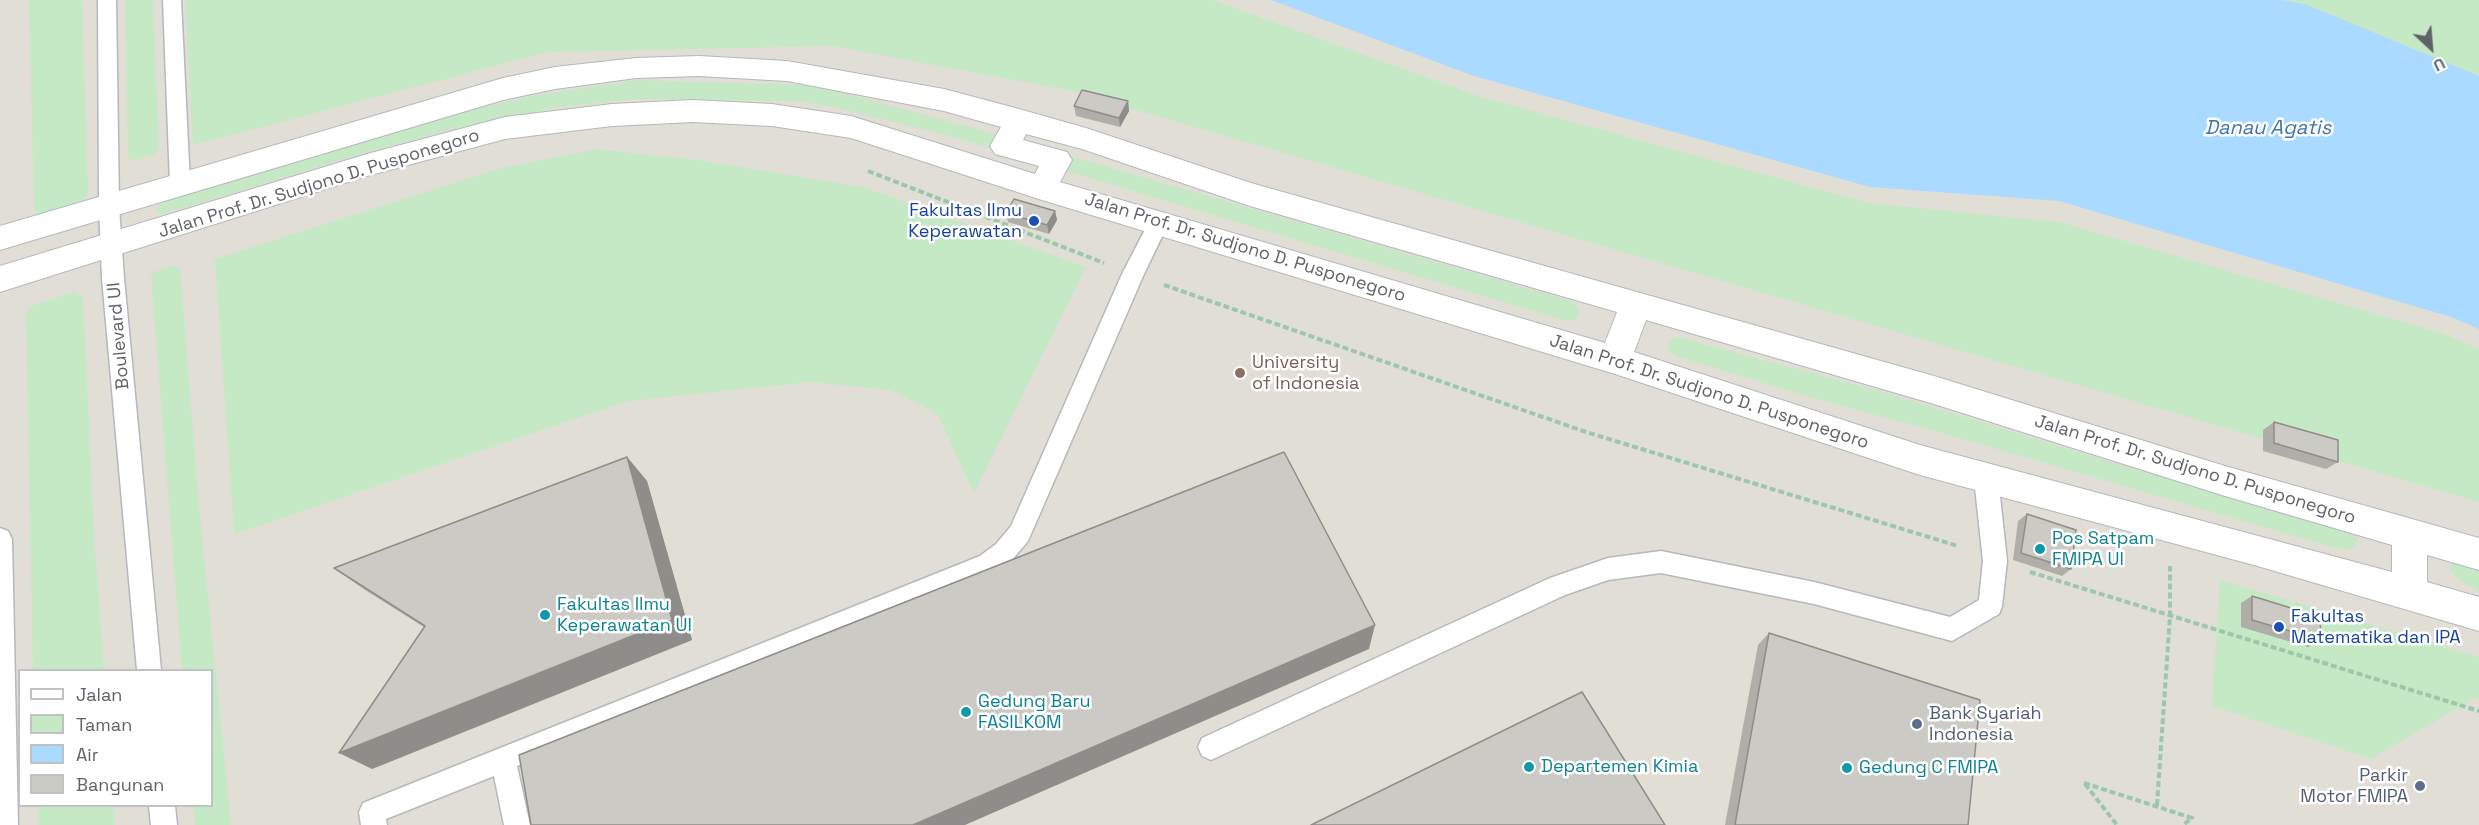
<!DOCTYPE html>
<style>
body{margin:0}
#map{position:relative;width:2479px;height:825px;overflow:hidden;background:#f1efe8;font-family:"Space Grotesk",sans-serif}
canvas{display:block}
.legend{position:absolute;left:18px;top:669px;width:195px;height:138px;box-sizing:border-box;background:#fff;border:2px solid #bfc1c3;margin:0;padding:8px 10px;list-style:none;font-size:18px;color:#5f6368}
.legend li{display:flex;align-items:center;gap:12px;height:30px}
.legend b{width:30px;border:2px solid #bfc1c3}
.north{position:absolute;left:2401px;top:18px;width:60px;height:60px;-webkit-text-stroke:4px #fff;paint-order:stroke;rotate:154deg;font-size:16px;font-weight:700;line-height:24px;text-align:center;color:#5f6368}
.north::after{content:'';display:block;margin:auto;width:21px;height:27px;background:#5f6368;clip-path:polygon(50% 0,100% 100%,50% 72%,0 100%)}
</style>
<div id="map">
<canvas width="2479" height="825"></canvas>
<ul class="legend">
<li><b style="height:8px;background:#fff"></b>Jalan</li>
<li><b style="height:16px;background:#c5e8c5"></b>Taman</li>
<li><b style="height:16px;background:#aadaff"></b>Air</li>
<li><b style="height:16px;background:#cccac5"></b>Bangunan</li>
</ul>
<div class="north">U</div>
</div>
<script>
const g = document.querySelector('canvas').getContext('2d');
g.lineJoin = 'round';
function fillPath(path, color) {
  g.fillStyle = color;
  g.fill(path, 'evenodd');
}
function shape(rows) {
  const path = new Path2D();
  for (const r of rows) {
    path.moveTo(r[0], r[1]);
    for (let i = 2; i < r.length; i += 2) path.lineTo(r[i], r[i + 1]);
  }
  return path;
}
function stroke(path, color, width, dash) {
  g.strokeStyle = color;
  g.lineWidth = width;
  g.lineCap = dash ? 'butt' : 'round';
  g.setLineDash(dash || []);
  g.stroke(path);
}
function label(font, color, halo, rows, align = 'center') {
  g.font = font + ' "Space Grotesk",sans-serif';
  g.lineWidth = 5;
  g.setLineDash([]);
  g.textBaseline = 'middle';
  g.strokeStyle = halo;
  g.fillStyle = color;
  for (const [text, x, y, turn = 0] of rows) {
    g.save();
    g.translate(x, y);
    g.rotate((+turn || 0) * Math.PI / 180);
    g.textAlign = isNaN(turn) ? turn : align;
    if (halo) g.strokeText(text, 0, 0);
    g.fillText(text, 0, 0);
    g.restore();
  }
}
const education = shape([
 [0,0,2479,0,2479,825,0,825],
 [20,670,212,670,212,806,20,806]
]);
const green = shape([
 [29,0,82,0,88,193,80,205,42,217,36,214,34,208],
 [125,0,153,0,159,148,156,154,134,161,128,158],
 [185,0,1212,0,1478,96,1868,203,2059,222,2444,334,2479,349,2479,502,1068,90,831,46,548,52,193,145],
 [2282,0,2479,0,2479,76,2305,4],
 [636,80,802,85,839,92,959,124,1571,301,1578,308,1579,314,1574,320,1567,321,939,133,838,108,798,101,634,99,561,107,461,127,384,147,163,214,158,213,156,209,164,200,458,113,532,96],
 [596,149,696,160,863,187,1086,267,974,493,937,413,890,390,810,382,628,401,234,534,215,259,501,168],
 [173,266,180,268,199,507,231,825,195,825,193,806,212,806,212,670,182,670,151,277,153,272],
 [74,292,83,297,94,535,104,670,33,670,26,314,31,306],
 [1677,337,1883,392,2206,491,2353,532,2358,539,2354,547,2346,550,2322,544,1949,435,1813,398,1676,356,1668,349,1669,342],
 [2455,561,2479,565,2479,591,2462,582,2449,570],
 [2220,580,2479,657,2479,700,2475,697,2371,759,2212,706],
 [38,806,113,806,114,825,39,825]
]);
const water = shape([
 [1271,0,2282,0,2305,4,2479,76,2479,329,2451,317,2059,201,1870,187,1474,76]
]);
const path = shape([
 [868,171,1104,263],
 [1164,285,1586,432,1958,546],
 [2030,572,2479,711],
 [2084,783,2192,818,2183,825],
 [2085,784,2117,825],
 [2157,805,2170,616,2170,566]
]);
const lane = shape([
 [98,0,116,0,119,207,124,278,161,670,137,670,102,278,99,207,98,0],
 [163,0,181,0,190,184,187,190,180,192,173,190,170,184,163,0],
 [1159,214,1166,216,1169,222,1144,274,1028,541,1012,560,996,572,517,766,530,825,504,825,494,776,386,819,387,825,361,825,359,812,363,803,980,556,996,544,1011,526,1122,274,1152,216,1159,214],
 [1986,468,1994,471,1998,478,2007,561,2002,606,1999,614,1952,641,1814,604,1661,573,1608,580,1565,595,1211,760,1202,756,1198,747,1202,738,1550,578,1608,558,1661,551,1814,582,1950,617,1979,600,1983,561,1974,478,1978,471,1986,468],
 [0,528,8,531,12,539,18,825,0,825,0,528],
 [149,806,175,806,177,825,151,825,149,806]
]);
const street = shape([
 [699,56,787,61,944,89,1019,109,1086,128,1251,183,1934,376,2225,466,2479,538,2479,570,2427,555,2427,582,2479,597,2479,631,2254,565,1920,475,1615,374,1042,200,851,138,772,126,693,122,612,126,505,139,367,176,0,292,0,266,367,154,505,117,612,104,693,100,772,104,851,116,1035,174,1039,166,995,154,990,146,1001,127,944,111,787,81,699,76,636,78,555,89,503,100,0,250,0,226,503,78,555,67,636,58,699,56],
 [1026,134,1082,149,1250,206,1617,312,1605,343,1060,182,1072,160,1067,152,1023,140,1026,134],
 [1646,320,1934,404,2225,496,2392,545,2392,572,1920,445,1634,352,1646,320]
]);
const wall = shape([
 [1128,101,1129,111,1120,127,1076,116,1074,106],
 [1055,211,1057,220,1049,234,1008,222,1006,213],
 [2274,422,2338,462,2326,469,2263,451,2263,430],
 [627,457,647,481,692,640,372,769,424,627,365,590,334,568],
 [2027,514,2071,569,2062,576,2013,560,2018,521],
 [2252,596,2321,640,2308,647,2241,627,2241,603],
 [1769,633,1968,825,1725,825,1758,645]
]);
const shadedWall = shape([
 [1128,101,1129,111,1120,127,1119,118],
 [1055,211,1057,220,1049,234,1047,225],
 [627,457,647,481,692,640,372,769,339,753],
 [1375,625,1369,649,965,825,913,825]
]);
const building = shape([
 [1082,90,1128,101,1119,118,1074,106,1082,90],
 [1014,199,1055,211,1047,225,1006,213,1014,199],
 [2274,422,2338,440,2338,462,2274,443,2274,422],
 [1284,452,1375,625,913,825,531,825,519,755,1284,452],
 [627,457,672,620,339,753,425,626,334,568,627,457],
 [2027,514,2076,530,2071,569,2021,553,2027,514],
 [2252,596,2320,617,2321,640,2252,620,2252,596],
 [1769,633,1980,700,1968,825,1735,825,1769,633],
 [1582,692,1665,825,1311,825,1582,692]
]);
const markers = [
 [1034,221,6,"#1a4fb4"],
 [1240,373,6,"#8d6e63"],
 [2040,549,6,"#0f9aa8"],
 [545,615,6,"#0f9aa8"],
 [2279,627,6,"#1a4fb4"],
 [966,712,6,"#0f9aa8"],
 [1917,724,6,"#5c6f8a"],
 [1529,767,6,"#0f9aa8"],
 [1847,768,6,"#0f9aa8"],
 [2420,786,6,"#5c6f8a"]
];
const streetNames = [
 ["Jalan Prof. Dr. Sudjono D. Pusponegoro",319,184,-17],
 ["Jalan Prof. Dr. Sudjono D. Pusponegoro",1245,248,17],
 ["Boulevard UI",119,336,-95],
 ["Jalan Prof. Dr. Sudjono D. Pusponegoro",1709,392,18],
 ["Jalan Prof. Dr. Sudjono D. Pusponegoro",2195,470,17]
];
const transitNames = [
 ["Fakultas Ilmu",1022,211],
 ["Keperawatan",1022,232],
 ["Fakultas",2291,617,"left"],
 ["Matematika dan IPA",2291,638,"left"]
];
const educationNames = [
 ["University",1252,363],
 ["of Indonesia",1252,384]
];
const cultureNames = [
 ["Pos Satpam",2052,539],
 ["FMIPA UI",2052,560],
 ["Fakultas Ilmu",557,605],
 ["Keperawatan UI",557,626],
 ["Gedung Baru",978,702],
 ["FASILKOM",978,723],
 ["Departemen Kimia",1541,767],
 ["Gedung C FMIPA",1859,768]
];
const serviceNames = [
 ["Bank Syariah",1929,714],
 ["Indonesia",1929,735],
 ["Parkir",2408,776,"right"],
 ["Motor FMIPA",2408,797,"right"]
];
const waterNames = [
 ["Danau Agatis",2268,129]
];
fillPath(education, '#e1ded6');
fillPath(green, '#c5e8c5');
fillPath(water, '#aadaff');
stroke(lane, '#b5b8bc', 3);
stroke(street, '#b5b8bc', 2);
stroke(path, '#9cc7a9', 4, [6, 3]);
fillPath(lane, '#fff');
fillPath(street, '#fff');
fillPath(wall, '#afaea9');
fillPath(shadedWall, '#8f8d8a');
fillPath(building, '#cccac5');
stroke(building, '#8f8d8a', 1.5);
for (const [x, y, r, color] of markers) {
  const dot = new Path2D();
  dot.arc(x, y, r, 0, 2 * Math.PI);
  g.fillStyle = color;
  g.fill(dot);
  stroke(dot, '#fff', 2);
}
label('18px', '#5f6368', '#fff', streetNames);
label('18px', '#164399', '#fff', transitNames, 'right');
label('18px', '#785e54', '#fff', educationNames, 'left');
label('18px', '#0d838f', '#fff', cultureNames, 'left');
label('18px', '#4e5e75', '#fff', serviceNames, 'left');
label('italic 20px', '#4174aa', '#fff', waterNames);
</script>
